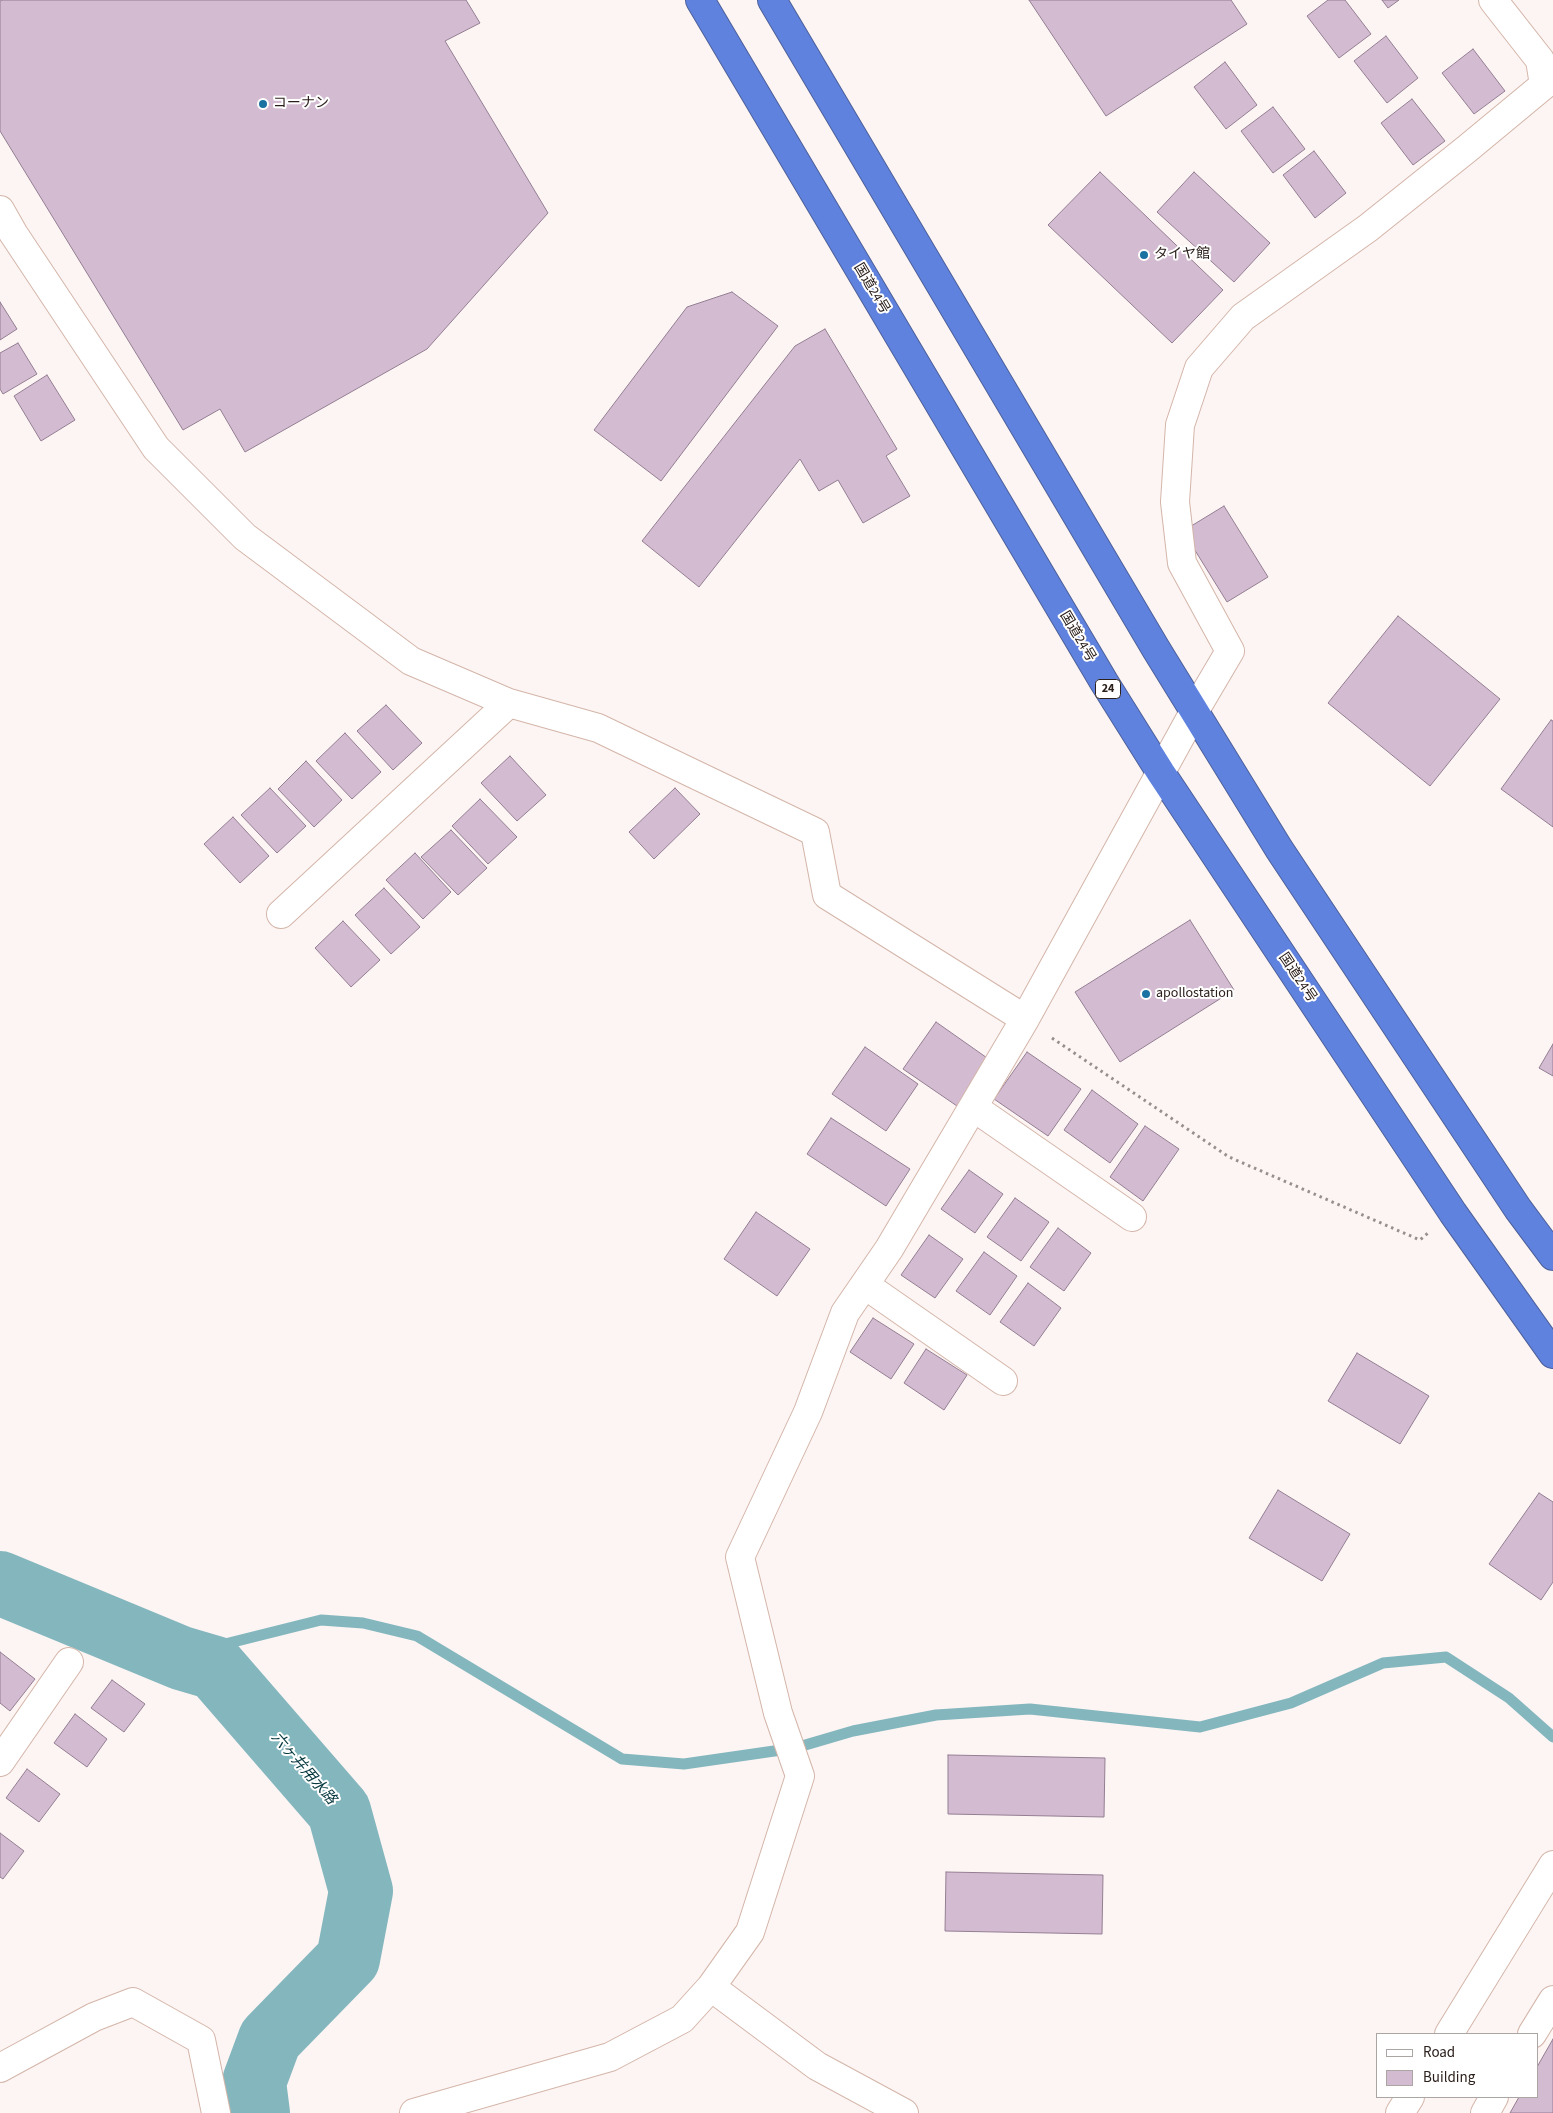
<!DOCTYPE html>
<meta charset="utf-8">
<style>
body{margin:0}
#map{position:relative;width:1553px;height:2113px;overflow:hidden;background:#fcf5f3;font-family:"Source Sans 3",sans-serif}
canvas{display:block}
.legend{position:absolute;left:1376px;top:2033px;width:162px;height:65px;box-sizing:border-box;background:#fff;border:1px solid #aba6a4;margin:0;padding:6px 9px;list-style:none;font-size:15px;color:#2c201c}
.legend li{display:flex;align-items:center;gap:10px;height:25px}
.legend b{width:25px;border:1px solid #aba6a4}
</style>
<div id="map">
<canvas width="1553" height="2113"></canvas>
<ul class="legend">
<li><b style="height:6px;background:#fff"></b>Road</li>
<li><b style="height:14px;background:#d3bbd1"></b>Building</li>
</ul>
</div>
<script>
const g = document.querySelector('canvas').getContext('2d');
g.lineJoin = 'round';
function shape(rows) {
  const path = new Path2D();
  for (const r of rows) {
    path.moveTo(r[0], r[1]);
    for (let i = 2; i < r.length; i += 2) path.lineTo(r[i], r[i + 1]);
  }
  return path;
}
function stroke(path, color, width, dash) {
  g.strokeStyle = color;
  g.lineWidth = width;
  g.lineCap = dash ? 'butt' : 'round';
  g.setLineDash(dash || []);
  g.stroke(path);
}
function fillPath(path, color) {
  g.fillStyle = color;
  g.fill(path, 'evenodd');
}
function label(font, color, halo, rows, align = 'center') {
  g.font = font + ' "Source Sans 3","Noto Sans JP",sans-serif';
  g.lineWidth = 4;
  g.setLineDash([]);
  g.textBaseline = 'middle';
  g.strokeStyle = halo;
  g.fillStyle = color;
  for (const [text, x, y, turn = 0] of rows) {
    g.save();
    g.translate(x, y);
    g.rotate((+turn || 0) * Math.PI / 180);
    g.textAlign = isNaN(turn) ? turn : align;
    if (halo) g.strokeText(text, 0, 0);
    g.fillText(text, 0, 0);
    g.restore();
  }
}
const stream = shape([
 [215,1668,221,1645,321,1620,363,1623,417,1636,622,1759,684,1764,795,1748,853,1731,936,1715,1030,1709,1200,1727,1291,1703,1383,1663,1446,1657,1509,1698,1553,1737]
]);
const river = shape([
 [0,1583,181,1658,215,1668,339,1811,361,1891,348,1959,270,2039,254,2082,258,2113]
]);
const building = shape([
 [2,0,466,0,480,23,445,41,548,213,427,349,245,452,220,409,183,430,0,131,0,1,2,0],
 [1029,0,1231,0,1247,24,1106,116,1029,0],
 [1328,0,1345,0,1371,34,1339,58,1307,16,1328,0],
 [1382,0,1399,0,1388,8,1382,0],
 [1386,36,1418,78,1387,103,1354,61,1386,36],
 [1473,49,1505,91,1474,114,1442,73,1473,49],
 [1225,62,1257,105,1226,129,1194,87,1225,62],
 [1412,99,1445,141,1413,165,1381,123,1412,99],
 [1273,107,1305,149,1273,173,1241,131,1273,107],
 [1314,151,1346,193,1315,218,1283,175,1314,151],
 [1100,172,1223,290,1172,343,1048,225,1100,172],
 [1194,172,1270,243,1234,282,1157,212,1194,172],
 [732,292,778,326,661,481,594,430,687,307,732,292],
 [0,302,17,329,0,340,0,302],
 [825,329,897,449,886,456,910,496,863,523,838,480,819,491,800,459,699,587,642,541,795,346,825,329],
 [18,343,37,374,3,394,0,389,0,353,18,343],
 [47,375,75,420,41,441,14,396,47,375],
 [1224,506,1268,577,1227,602,1183,531,1224,506],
 [1398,616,1500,699,1430,786,1328,703,1398,616],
 [386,705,422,743,393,770,357,731,386,705],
 [1551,720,1553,721,1553,827,1501,789,1551,720],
 [345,733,381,772,352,799,316,761,345,733],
 [510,756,546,795,517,821,481,783,510,756],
 [306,761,342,800,314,827,278,789,306,761],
 [270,788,306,826,277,853,241,815,270,788],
 [675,788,700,814,654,859,629,832,675,788],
 [480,799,517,837,488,864,452,826,480,799],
 [233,817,269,856,240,883,204,844,233,817],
 [451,830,487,868,458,895,421,857,451,830],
 [415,853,451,892,423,919,386,880,415,853],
 [384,888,420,927,391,954,355,915,384,888],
 [1190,920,1234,990,1120,1062,1075,992,1190,920],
 [343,921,380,960,351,987,315,948,343,921],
 [936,1022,990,1060,957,1106,903,1069,936,1022],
 [1553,1044,1553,1076,1539,1068,1553,1044],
 [865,1047,918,1084,886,1131,832,1094,865,1047],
 [1027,1052,1081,1089,1048,1136,994,1099,1027,1052],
 [1092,1090,1138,1124,1110,1163,1064,1130,1092,1090],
 [831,1118,910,1169,886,1206,807,1154,831,1118],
 [1145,1126,1179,1149,1143,1201,1110,1177,1145,1126],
 [969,1170,1003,1194,975,1233,941,1209,969,1170],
 [1015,1198,1049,1222,1021,1261,987,1237,1015,1198],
 [756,1212,810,1249,777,1296,724,1259,756,1212],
 [1058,1228,1091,1253,1064,1291,1030,1267,1058,1228],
 [929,1235,963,1259,935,1298,901,1275,929,1235],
 [984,1252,1017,1276,990,1315,956,1291,984,1252],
 [1028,1283,1061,1308,1034,1346,1000,1322,1028,1283],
 [873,1318,914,1344,891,1379,850,1352,873,1318],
 [926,1349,967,1375,944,1410,904,1383,926,1349],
 [1357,1353,1429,1396,1400,1444,1328,1401,1357,1353],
 [1278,1490,1350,1534,1322,1581,1249,1538,1278,1490],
 [1539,1493,1553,1502,1553,1582,1541,1600,1489,1564,1539,1493],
 [0,1652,35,1679,10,1711,0,1703,0,1652],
 [112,1680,145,1704,124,1732,91,1708,112,1680],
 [75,1714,107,1739,87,1767,54,1743,75,1714],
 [948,1755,1105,1758,1104,1817,948,1814,948,1755],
 [27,1769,60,1794,39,1822,6,1798,27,1769],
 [0,1833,24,1851,3,1879,0,1877,0,1833],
 [946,1872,1103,1875,1102,1934,945,1931,946,1872],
 [1553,2039,1553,2113,1510,2113,1519,2097,1537,2097,1537,2067,1553,2039]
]);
const path = shape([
 [1052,1038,1229,1157,1420,1240,1428,1233]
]);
const minor = shape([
 [0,210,13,233,156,448,245,537,411,661,509,703,598,728,815,832,827,895,1025,1019],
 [281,914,509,703],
 [973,1107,1132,1217],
 [865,1285,1003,1381],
 [0,1762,69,1662],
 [711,1987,817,2066,904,2113],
 [1449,2034,1553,1865],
 [1532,2034,1553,2000],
 [0,2068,94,2017,133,2002,201,2040,216,2113],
 [414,2113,610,2057,682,2019,711,1987,750,1932,800,1776,778,1713,740,1557,808,1412,845,1313,889,1249,1025,1019,1194,712,1230,651,1182,563,1175,502,1180,425,1199,368,1243,317,1368,228,1468,148,1544,85,1540,60,1493,0],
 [1400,2113,1410,2097],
 [1485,2113,1494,2097]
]);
const highway = shape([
 [700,0,1104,682,1161,773,1453,1213,1553,1354],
 [772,0,1156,649,1279,849,1518,1209,1553,1256]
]);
const markers = [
 [263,104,5,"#1972a1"],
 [1144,255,5,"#1972a1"],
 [1146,994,5,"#1972a1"]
];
const shields = [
 [1108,689,25]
];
const shieldNames = [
 ["24",1108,689]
];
const poiNames = [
 ["コーナン",273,104],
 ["タイヤ館",1154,255],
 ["apollostation",1156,994]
];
const streetNames = [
 ["国道24号",871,289,59],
 ["国道24号",1077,637,59],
 ["国道24号",1297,978,56]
];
const waterNames = [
 ["六ヶ井用水路",303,1769,49]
];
stroke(stream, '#84b6be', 11);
stroke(river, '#84b6be', 64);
fillPath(building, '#d3bbd1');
stroke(building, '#947e92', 1);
stroke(minor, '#d4b5a9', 30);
stroke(highway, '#4d609a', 30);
stroke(path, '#988f8c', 3, [2.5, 4]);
stroke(minor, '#fff', 28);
stroke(highway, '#5f82de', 28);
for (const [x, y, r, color] of markers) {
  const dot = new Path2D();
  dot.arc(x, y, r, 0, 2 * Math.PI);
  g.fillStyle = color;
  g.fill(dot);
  stroke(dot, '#fff', 2);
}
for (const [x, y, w] of shields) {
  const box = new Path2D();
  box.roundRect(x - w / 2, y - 9.5, w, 19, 4);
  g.fillStyle = '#fff';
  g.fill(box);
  stroke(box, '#2c201c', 1);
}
label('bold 12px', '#2c201c', null, shieldNames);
label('14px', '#2c201c', '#fff', poiNames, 'left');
label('14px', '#2c201c', '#fff', streetNames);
label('italic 15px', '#06383e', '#fff', waterNames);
</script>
